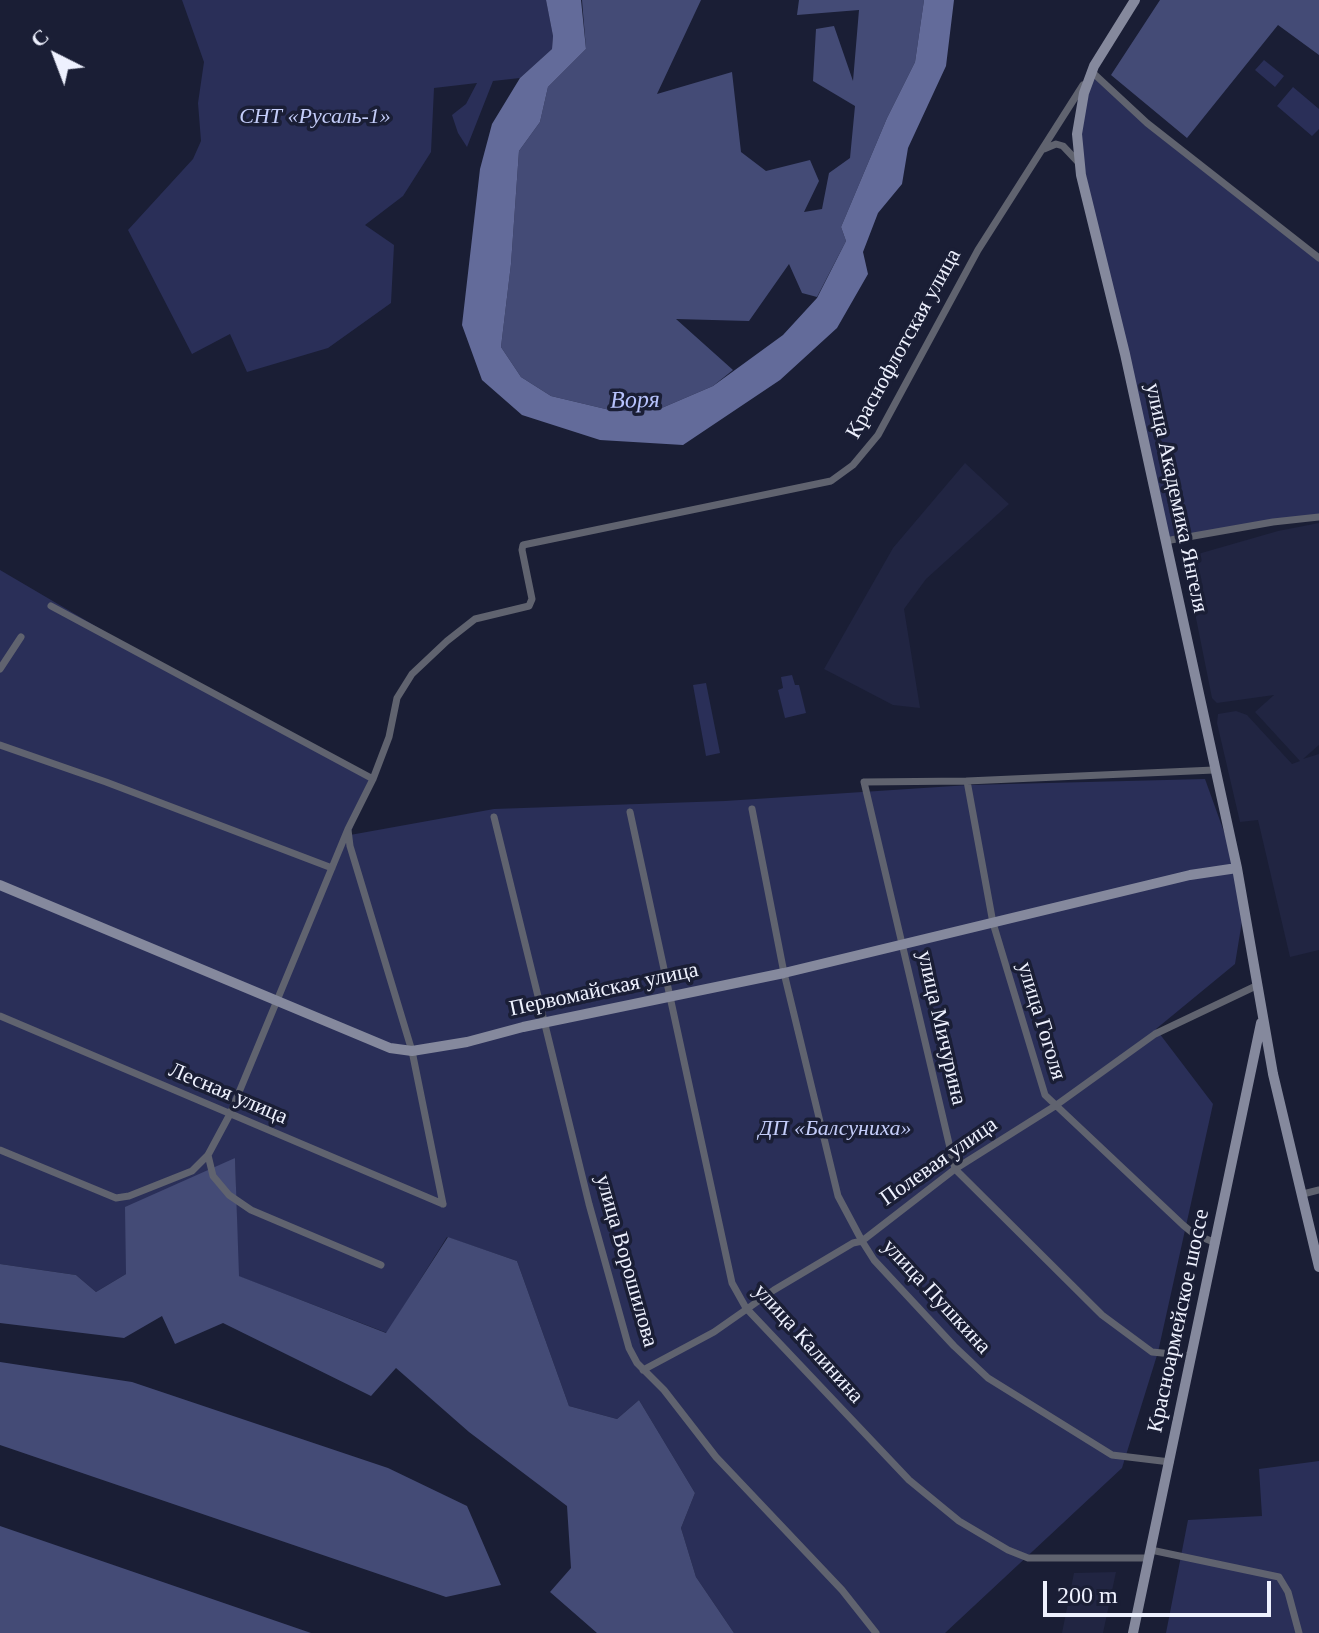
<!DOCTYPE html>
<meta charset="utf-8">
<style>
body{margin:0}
#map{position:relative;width:1319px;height:1633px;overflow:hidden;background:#1a1e35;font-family:Georgia,serif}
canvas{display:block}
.north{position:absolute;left:16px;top:16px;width:80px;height:80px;-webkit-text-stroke:6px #1a1e35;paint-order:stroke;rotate:318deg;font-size:22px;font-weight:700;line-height:32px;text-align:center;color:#eef1fe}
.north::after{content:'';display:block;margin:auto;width:28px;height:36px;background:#eef1fe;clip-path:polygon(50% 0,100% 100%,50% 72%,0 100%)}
.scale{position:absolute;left:1043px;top:1581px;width:228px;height:36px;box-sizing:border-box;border:4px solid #eef1fe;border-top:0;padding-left:10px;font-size:24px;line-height:28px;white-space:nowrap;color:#eef1fe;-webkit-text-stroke:6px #1a1e35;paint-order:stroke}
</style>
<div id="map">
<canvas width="1319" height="1633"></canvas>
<div class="north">С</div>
<div class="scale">200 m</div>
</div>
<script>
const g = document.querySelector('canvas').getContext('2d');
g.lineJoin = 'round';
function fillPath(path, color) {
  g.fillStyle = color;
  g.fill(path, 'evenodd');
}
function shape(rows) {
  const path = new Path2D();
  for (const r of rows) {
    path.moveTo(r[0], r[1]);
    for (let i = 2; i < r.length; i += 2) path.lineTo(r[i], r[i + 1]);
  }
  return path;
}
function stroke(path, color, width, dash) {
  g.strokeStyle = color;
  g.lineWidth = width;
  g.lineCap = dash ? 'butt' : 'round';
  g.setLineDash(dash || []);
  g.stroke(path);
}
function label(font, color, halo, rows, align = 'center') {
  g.font = font + ' Georgia,serif';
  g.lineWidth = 7;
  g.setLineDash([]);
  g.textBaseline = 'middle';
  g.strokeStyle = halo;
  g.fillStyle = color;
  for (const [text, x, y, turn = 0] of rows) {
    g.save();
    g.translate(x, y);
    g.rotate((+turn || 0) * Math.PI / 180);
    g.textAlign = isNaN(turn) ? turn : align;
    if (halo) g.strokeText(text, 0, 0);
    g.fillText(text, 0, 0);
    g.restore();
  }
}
const built = shape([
 [965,463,1009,504,926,579,904,609,920,708,893,705,824,669,893,548],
 [1319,523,1319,745,1303,759,1319,754,1319,950,1290,957,1258,820,1240,822,1217,723,1218,714,1236,711,1247,715,1292,764,1300,761,1255,712,1274,695,1217,703,1212,698,1184,558,1278,531],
 [1116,1572,1103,1633,1062,1633,1074,1573]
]);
const green = shape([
 [182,0,546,0,553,36,552,49,520,78,493,81,467,147,458,133,452,115,466,104,477,83,434,88,431,152,403,196,365,225,394,245,391,303,328,348,247,372,230,334,192,354,128,230,193,159,201,141,198,103,204,62],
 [1264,60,1284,76,1275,87,1255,70],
 [1091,72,1147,123,1319,258,1319,517,1165,541,1077,134],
 [1293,87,1319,109,1319,129,1312,136,1277,106],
 [0,570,160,664,371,776,350,835,494,809,725,801,969,785,1205,779,1237,868,1244,909,1235,964,1156,1029,1213,1104,1158,1352,1122,1468,945,1633,734,1633,696,1577,681,1528,695,1493,639,1400,617,1419,569,1406,517,1261,447,1237,387,1333,238,1276,235,1158,126,1274,96,1292,76,1275,0,1264],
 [792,675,795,685,799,685,806,713,785,718,778,690,783,688,781,677],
 [706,683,720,753,706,756,693,685],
 [1319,1461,1319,1633,1166,1633,1188,1520,1262,1516,1259,1469]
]);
const forest = shape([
 [582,0,701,0,657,94,732,72,741,152,766,171,810,160,819,181,804,212,822,209,829,173,850,158,855,106,813,81,816,29,834,26,853,81,859,10,797,15,799,0,924,0,915,62,887,118,841,227,846,241,817,297,802,293,789,264,749,321,676,319,733,370,713,386,657,410,614,411,551,396,521,377,501,347,511,264,519,151,540,122,548,87,586,49],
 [1160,0,1319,0,1319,55,1278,25,1187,138,1111,75],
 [235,1158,239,1276,386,1333,448,1237,517,1261,569,1406,617,1419,639,1400,695,1493,681,1528,696,1577,734,1633,597,1633,550,1592,571,1568,567,1506,469,1432,396,1368,371,1396,223,1323,175,1344,162,1316,124,1338,0,1323,0,1264,76,1275,96,1292,126,1274,125,1207],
 [0,1362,132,1382,388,1468,467,1506,501,1585,446,1597,0,1445],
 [0,1526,311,1633,0,1633]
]);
const water = shape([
 [546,0,581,0,586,49,548,87,540,122,519,151,511,264,501,347,521,377,551,396,614,411,657,410,713,386,783,335,817,298,846,241,841,227,887,118,915,62,924,0,954,0,946,66,908,148,902,184,878,213,863,252,868,274,837,328,780,380,683,445,600,440,522,415,482,380,462,325,480,169,492,124,520,78,552,49,553,36]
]);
const street = shape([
 [1090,74,1091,71,1147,123,1319,258],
 [1044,149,1056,144,1063,146,1079,163],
 [1165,541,1273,522,1319,517],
 [51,606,373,779],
 [0,669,21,637],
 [0,745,106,782,332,868],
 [967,781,993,923,1045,1095,1183,1225,1194,1234,1216,1243],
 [752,809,784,973,838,1196,862,1241,874,1260,954,1346,988,1378,1112,1455,1170,1462],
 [630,812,732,1283,746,1308,909,1480,959,1521,1008,1550,1028,1558,1149,1558],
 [494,817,589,1204,629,1348,637,1363,664,1390,716,1457,842,1590,876,1633],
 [348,830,350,846,412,1051,443,1204],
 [0,1016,443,1204],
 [0,1150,116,1198,129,1196,192,1171,208,1155,230,1114,348,829,373,779,389,737,397,698,412,674,447,641,475,619,529,606,532,599,522,550,523,545,831,481,853,465,878,435,978,250,1083,85],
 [208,1155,213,1176,229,1195,251,1210,381,1265],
 [1303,1194,1319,1190],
 [1192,1356,1152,1352,1102,1315,955,1169,864,782,967,781,1214,770],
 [643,1370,714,1332,774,1290,853,1243,862,1241,955,1169,1055,1106,1155,1034,1258,985],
 [1151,1550,1279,1577,1288,1592,1299,1633]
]);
const secondary = shape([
 [1135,0,1094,66,1084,93,1077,134,1081,175,1125,354,1237,868,1273,1074,1319,1267],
 [0,885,390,1048,412,1051,467,1042,523,1027,784,973,1190,875,1237,868],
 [1133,1633,1261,1023]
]);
const parkNames = [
 ["СНТ «Русаль-1»",315,117],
 ["ДП «Балсуниха»",835,1129]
];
const streetNames = [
 ["Краснофлотская улица",904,344,-61],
 ["улица Академика Янгеля",1176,498,78],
 ["Первомайская улица",604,990,-12],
 ["улица Гоголя",1041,1021,73],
 ["улица Мичурина",941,1028,77],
 ["Лесная улица",228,1094,23],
 ["Полевая улица",939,1162,-35],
 ["улица Ворошилова",626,1261,74],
 ["улица Пушкина",936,1297,47],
 ["Красноармейское шоссе",1179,1321,-78],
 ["улица Калинина",808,1344,48]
];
const waterNames = [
 ["Воря",635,401,-1]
];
fillPath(built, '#212542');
fillPath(green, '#2a2f58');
fillPath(forest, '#444b76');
fillPath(water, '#636b9a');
stroke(street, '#60636f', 7);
stroke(secondary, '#85899d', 10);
label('italic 22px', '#c4cdf9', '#1a1e35', parkNames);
label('22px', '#eef1fe', '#1a1e35', streetNames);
label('italic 24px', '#b7c2fc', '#1a1e35', waterNames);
</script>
